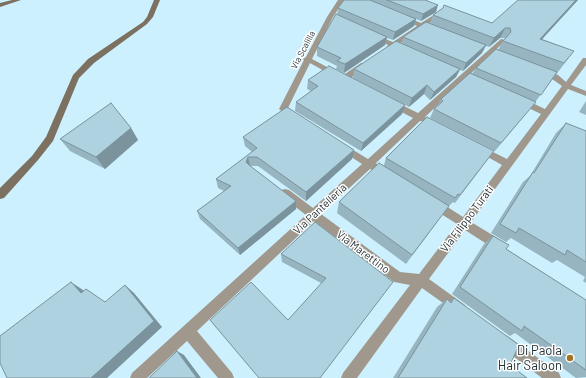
<!DOCTYPE html>
<style>
body{margin:0}
canvas{display:block;background:#ccf0fe}
</style>
<canvas width="586" height="378"></canvas>
<script>
const g = document.querySelector('canvas').getContext('2d');
g.lineJoin = 'round';
function shape(rows) {
  const path = new Path2D();
  for (const r of rows) {
    path.moveTo(r[0], r[1]);
    for (let i = 2; i < r.length; i += 2) path.lineTo(r[i], r[i + 1]);
  }
  return path;
}
function fillPath(path, color) {
  g.fillStyle = color;
  g.fill(path, 'evenodd');
}
function stroke(path, color, width, dash) {
  g.strokeStyle = color;
  g.lineWidth = width;
  g.lineCap = dash ? 'butt' : 'round';
  g.setLineDash(dash || []);
  g.stroke(path);
}
function label(font, color, halo, rows, align = 'center') {
  g.font = font + ' Barlow,sans-serif';
  g.lineWidth = 3;
  g.setLineDash([]);
  g.textBaseline = 'middle';
  g.strokeStyle = halo;
  g.fillStyle = color;
  for (const [text, x, y, turn = 0] of rows) {
    g.save();
    g.translate(x, y);
    g.rotate((+turn || 0) * Math.PI / 180);
    g.textAlign = isNaN(turn) ? turn : align;
    if (halo) g.strokeText(text, 0, 0);
    g.fillText(text, 0, 0);
    g.restore();
  }
}
const street = shape([
 [338,0,344,0,333,17,312,59,342,75,341,77,335,77,310,63,288,108,299,117,295,120,292,119,279,109,304,60,303,59,306,57,327,17,338,0],
 [437,13,440,15,439,16,427,25,435,29,435,31,422,28,398,45,406,49,406,51,402,51,394,48,387,49,386,48,388,45,372,37,377,36,393,42,417,26,402,19,402,17,406,17,421,23,437,13],
 [501,39,506,40,425,117,429,120,428,122,420,121,376,163,379,167,377,170,374,171,370,169,321,214,400,272,419,274,457,224,430,207,429,204,430,201,434,200,438,201,463,217,502,165,477,151,475,149,477,147,483,147,507,159,541,114,518,103,518,99,524,99,545,109,562,86,552,79,538,74,538,70,544,70,558,75,566,82,583,58,586,58,586,65,571,85,586,91,586,96,568,89,471,222,504,242,506,246,504,250,500,251,496,250,465,230,429,279,465,305,467,309,465,313,461,315,457,313,422,288,357,378,341,378,343,373,410,285,394,282,314,221,197,331,232,373,234,378,218,378,187,341,147,378,130,378,132,373,306,215,281,196,280,193,281,190,285,189,289,190,313,208,362,164,339,149,337,147,339,145,345,145,368,159,413,118,388,105,388,101,394,101,418,113,501,39],
 [361,63,364,63,368,65,348,80,342,80,342,76,361,63],
 [506,335,559,373,561,378,542,378,501,347,499,342,501,337,506,335]
]);
const secondary = shape([
 [12,0,21,0,0,7,0,3,12,0],
 [154,0,160,0,153,17,147,24,94,63,79,78,53,141,38,160,4,198,0,199,0,188,32,156,46,137,73,75,88,59,143,22,147,17,154,0]
]);
const wall = shape([
 [344,0,425,0,436,12,421,21,416,19,414,26,393,40,387,38,385,45,344,73,336,69,337,66,317,56,317,47,337,15,338,8],
 [578,0,542,39,574,51,529,110,495,151,430,118,434,109,438,105,441,99,472,74,476,68,498,50,503,41,505,39,505,38,500,38,489,47,486,46,482,53,463,71,460,70,456,77,430,100,424,94,409,107,353,78,354,69,402,43,403,37,430,24,433,15,492,23],
 [308,80,402,114,361,151,295,111,296,102,311,91,307,89],
 [586,101,586,115,579,112],
 [566,123,586,131,586,283,583,281,585,277,557,260,552,263,511,238,506,242,491,233,523,182,530,176,556,133],
 [131,128,138,140,105,169,70,151,60,139],
 [243,137,352,159,306,201,258,166,250,166,296,201,296,209,240,255,200,219,197,211,224,191,218,188,216,179,252,152,245,146],
 [494,151,455,203,453,202,449,206,406,264,337,213,339,202,384,165,386,158],
 [493,236,506,249,586,300,586,377,576,378,515,333,510,336,452,294,484,244],
 [281,254,393,282,321,283,282,262],
 [454,298,510,365,527,378,393,378,437,307,447,299,450,302]
]);
const shadedWall = shape([
 [576,0,578,0,534,48,540,39],
 [438,5,436,12,421,21,423,14],
 [416,19,414,26,393,40,395,32],
 [505,28,500,38,489,47,494,38],
 [387,37,385,45,344,73,345,64],
 [486,45,482,53,463,71,466,63],
 [460,69,456,77,430,100,434,92],
 [427,85,424,94,409,107,412,98],
 [405,105,402,114,361,151,363,143],
 [131,128,138,140,105,169,96,157],
 [354,150,352,159,306,201,306,192],
 [248,157,250,166,248,171,246,162],
 [296,201,296,209,240,255,238,248],
 [71,282,83,290,93,300,81,293],
 [125,285,134,293,162,327,107,378,91,378],
 [177,351,184,355,201,378,197,378]
]);
const building = shape([
 [344,0,370,0,416,19,395,32,338,8,344,0],
 [387,0,425,0,438,5,423,14,387,0],
 [518,0,576,0,540,39,574,51,564,63,503,41,511,32,510,28,505,28,494,38,433,15,443,8,444,5,492,23,518,0],
 [336,14,387,37,345,64,337,61,341,58,317,47,336,14],
 [426,22,486,45,466,63,403,37,426,22],
 [396,41,460,69,434,92,427,85,412,98,354,69,396,41],
 [496,49,557,72,541,95,476,68,496,49],
 [329,66,405,105,363,143,296,102,318,86,308,80,329,66],
 [470,73,536,102,501,143,434,109,443,101,441,99,470,73],
 [111,103,131,128,96,157,60,139,111,103],
 [287,107,354,150,306,192,257,157,248,157,246,162,249,165,296,201,238,248,197,211,231,186,216,179,257,148,243,137,287,107],
 [427,117,494,151,460,195,458,194,455,198,386,158,427,117],
 [566,123,586,131,586,262,567,250,565,255,519,228,516,233,500,224,533,172,534,173,566,123],
 [379,163,449,206,412,255,339,202,379,163],
 [315,222,393,282,320,378,259,378,210,320,251,282,288,320,326,278,281,254,315,222],
 [493,236,509,245,506,249,586,300,586,370,524,326,522,331,460,287,493,236],
 [71,282,81,293,86,289,105,302,125,285,154,321,91,378,7,378,0,363,0,336,71,282],
 [454,298,519,345,510,365,527,378,398,378,447,299,451,303,454,298],
 [177,351,197,378,149,378,177,351]
]);
const markers = [
 [570,358,4,"#a17425"]
];
const farStreetnames = [
 ["Via Scalilla",303,50,-62]
];
const streetNames = [
 ["Via Pantelleria",320,209,-43],
 ["Via Filippo Turati",467,219,-53],
 ["Via Marettino",363,252,37]
];
const nearPoinames = [
 ["Di Paola",562,351],
 ["Hair Saloon",562,366]
];
fillPath(street, '#a0988c');
fillPath(secondary, '#7c7160');
fillPath(wall, '#96b5c1');
fillPath(shadedWall, '#7a939d');
fillPath(building, '#afd2e0');
stroke(building, '#7a939d', 1);
for (const [x, y, r, color] of markers) {
  const dot = new Path2D();
  dot.arc(x, y, r, 0, 2 * Math.PI);
  g.fillStyle = color;
  g.fill(dot);
  stroke(dot, '#fff', 1.5);
}
label('9px', '#223035', '#fff', farStreetnames);
label('11px', '#223035', '#fff', streetNames);
label('13px', '#223035', '#fff', nearPoinames, 'right');
</script>
